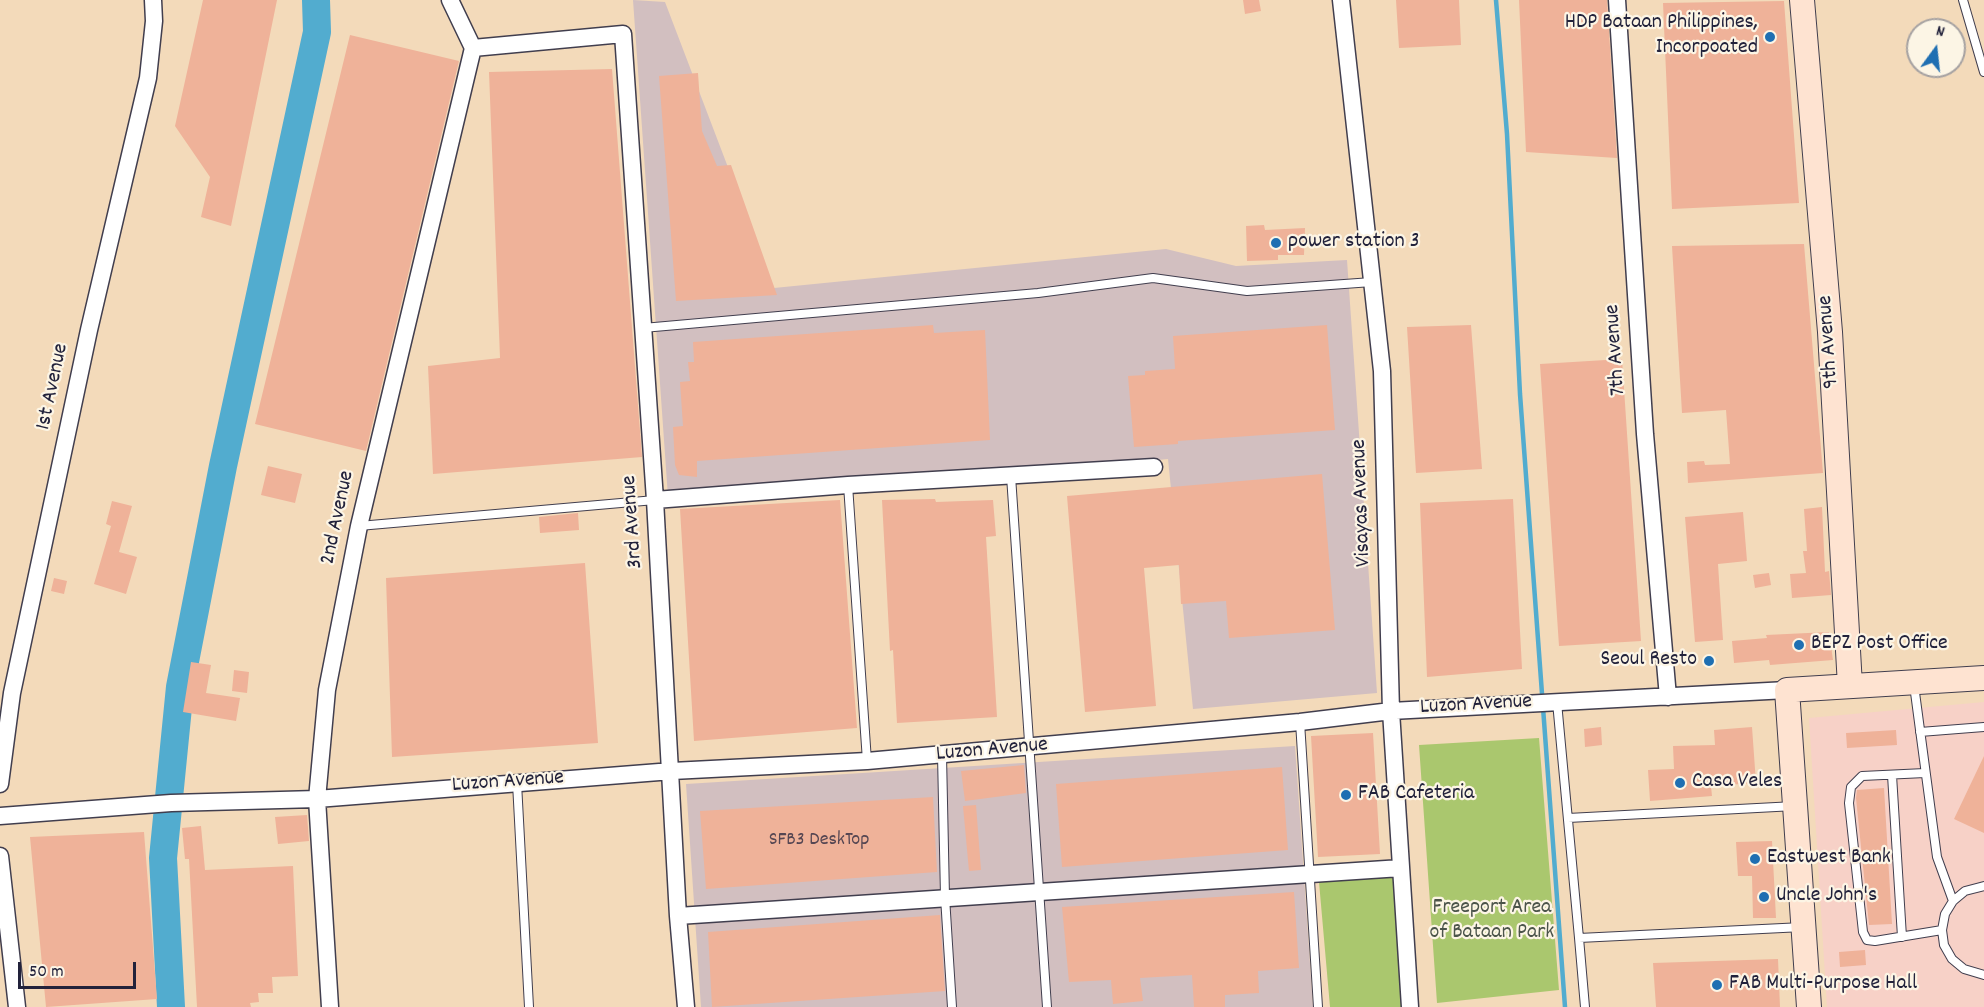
<!DOCTYPE html>
<style>
body{margin:0}
#map{position:relative;width:1984px;height:1007px;overflow:hidden;background:#f3daba;font-family:Dekko,sans-serif}
canvas{display:block}
.north{position:absolute;left:1906px;top:18px;width:60px;height:60px;box-sizing:border-box;background:#fcf5e5;border:2px solid #a5a1a1;border-radius:50%;rotate:15deg;font-size:16px;font-weight:700;line-height:24px;text-align:center;color:#22223b}
.north::after{content:'';display:block;margin:auto;width:21px;height:27px;background:#1f6fb2;clip-path:polygon(50% 0,100% 100%,50% 72%,0 100%)}
.scale{position:absolute;left:18px;top:962px;width:118px;height:27px;box-sizing:border-box;border:3px solid #22223b;border-top:0;padding-left:8px;font-size:18px;line-height:21px;white-space:nowrap;color:#22223b;-webkit-text-stroke:4px #fcf5e5;paint-order:stroke}
</style>
<div id="map">
<canvas width="1984" height="1007"></canvas>
<div class="north">N</div>
<div class="scale">50 m</div>
</div>
<script>
const g = document.querySelector('canvas').getContext('2d');
g.lineJoin = 'round';
function fillPath(path, color) {
  g.fillStyle = color;
  g.fill(path, 'evenodd');
}
function shape(rows) {
  const path = new Path2D();
  for (const r of rows) {
    path.moveTo(r[0], r[1]);
    for (let i = 2; i < r.length; i += 2) path.lineTo(r[i], r[i + 1]);
  }
  return path;
}
function stroke(path, color, width, dash) {
  g.strokeStyle = color;
  g.lineWidth = width;
  g.lineCap = dash ? 'butt' : 'round';
  g.setLineDash(dash || []);
  g.stroke(path);
}
function label(font, color, halo, rows, align = 'center') {
  g.font = font + ' Dekko,sans-serif';
  g.lineWidth = 4.5;
  g.setLineDash([]);
  g.textBaseline = 'middle';
  g.strokeStyle = halo;
  g.fillStyle = color;
  for (const [text, x, y, turn = 0] of rows) {
    g.save();
    g.translate(x, y);
    g.rotate((+turn || 0) * Math.PI / 180);
    g.textAlign = isNaN(turn) ? turn : align;
    if (halo) g.strokeText(text, 0, 0);
    g.fillText(text, 0, 0);
    g.restore();
  }
}
const built = shape([
 [1984,702,1984,1007,1827,1007,1809,718]
]);
const industrial = shape([
 [633,0,665,2,774,288,1166,249,1236,266,1347,260,1377,693,1193,709,1168,459,1031,472,668,497],
 [1295,746,1313,1007,701,1007,686,784]
]);
const green = shape([
 [1539,738,1559,990,1437,1003,1419,745],
 [1396,877,1406,1007,1330,1007,1319,882]
]);
const stream = shape([
 [1496,0,1507,134,1520,394,1565,1007]
]);
const river = shape([
 [171,1007,163,858,180,687,223,466,317,32,316,0]
]);
const building = shape([
 [203,0,277,0,231,226,201,217,210,177,175,126],
 [1243,0,1259,0,1261,11,1245,14],
 [1396,0,1459,0,1461,45,1399,48],
 [1519,0,1607,0,1617,158,1526,152],
 [1784,1,1799,203,1672,209,1663,3],
 [350,35,459,61,366,451,255,424],
 [612,69,642,457,433,474,428,366,500,358,489,72],
 [698,73,702,131,717,166,731,165,777,295,676,301,659,76],
 [1264,225,1265,230,1305,228,1304,255,1278,255,1278,260,1247,261,1246,226],
 [1804,244,1823,473,1688,483,1687,462,1704,461,1705,465,1730,464,1726,410,1682,413,1672,246],
 [933,325,934,333,985,330,990,440,697,461,697,477,679,475,675,465,673,427,683,426,680,382,690,381,688,362,694,362,693,342],
 [1327,325,1335,430,1178,441,1178,444,1134,447,1128,376,1145,375,1145,371,1175,369,1173,336],
 [1471,325,1482,469,1416,473,1407,327],
 [1622,359,1641,641,1559,646,1540,364],
 [268,466,302,474,295,503,261,495],
 [1322,474,1335,630,1229,638,1226,601,1181,604,1179,565,1144,568,1156,706,1085,712,1067,496],
 [935,499,936,502,993,500,996,536,986,537,997,717,897,723,893,650,890,651,882,500],
 [1513,499,1522,669,1427,677,1420,503],
 [840,500,857,728,694,741,680,509],
 [112,501,132,506,119,552,137,557,126,594,94,584,111,526,106,524],
 [1822,507,1825,572,1829,571,1831,595,1792,598,1790,574,1806,573,1803,551,1807,551,1804,509],
 [1743,512,1747,561,1718,564,1723,640,1695,642,1685,517],
 [578,513,579,530,540,533,539,517],
 [585,563,598,743,392,757,386,578],
 [1769,573,1771,585,1755,588,1753,575],
 [54,578,67,581,64,594,51,591],
 [1829,632,1833,660,1770,665,1769,660,1734,663,1732,641,1767,638,1766,635],
 [191,662,211,665,206,693,240,698,236,721,183,712],
 [234,670,249,672,247,693,232,691],
 [1601,727,1602,745,1585,747,1584,729],
 [1752,727,1756,783,1711,786,1712,796,1650,801,1648,770,1674,769,1673,746,1715,745,1714,730],
 [1896,730,1897,745,1847,748,1846,733],
 [1373,733,1380,854,1318,857,1311,736],
 [1984,756,1984,833,1954,819],
 [1024,765,1026,793,965,801,961,771],
 [1282,767,1288,850,1062,867,1056,784],
 [1884,788,1892,924,1869,925,1856,798,1857,790],
 [933,797,937,872,706,889,700,811],
 [976,805,981,870,969,871,963,806],
 [307,815,309,841,278,844,275,817],
 [201,826,205,870,293,866,298,976,272,977,273,993,258,993,259,1002,250,1003,251,1007,197,1007,189,859,185,859,182,828],
 [144,832,157,999,46,1007,30,837],
 [1772,841,1776,918,1753,918,1752,876,1738,876,1736,842],
 [1294,892,1299,968,1258,971,1259,993,1225,995,1225,1007,1194,1007,1192,975,1140,978,1143,1001,1113,1004,1111,980,1069,982,1062,907],
 [940,915,945,991,712,1007,708,932],
 [1865,950,1866,965,1840,967,1839,952],
 [1778,959,1780,1007,1656,1007,1653,963]
]);
const lane = shape([
 [1963,0,1984,72],
 [643,328,1038,293,1153,278,1247,291,1372,282],
 [1011,476,1047,1007],
 [848,485,867,761],
 [359,526,655,500],
 [1914,685,1937,857,1953,901],
 [1557,702,1579,938,1803,927],
 [1300,722,1318,1007],
 [1920,732,1984,727],
 [942,755,945,897,952,1007],
 [1925,773,1862,776,1851,787,1849,803,1863,932,1867,940,1875,941,1942,930],
 [1892,775,1902,937],
 [517,783,529,1007],
 [1568,818,1795,806],
 [1984,886,1965,891,1953,901,1945,914,1942,930,1944,945,1952,959,1964,969,1984,975],
 [1579,938,1585,1007]
]);
const street = shape([
 [450,0,473,48,623,34,655,500,678,916,686,1007],
 [1341,0,1382,371,1391,711,1410,1007],
 [1617,0,1645,434,1668,697],
 [655,500,848,485,1154,467],
 [0,784,12,693,89,330,148,78,154,21,153,0],
 [0,816,171,803,317,799,672,771,867,761,1300,722,1391,711,1787,690],
 [0,856,17,1007],
 [678,916,1401,868],
 [330,1007,317,799,327,690,359,526,473,48]
]);
const secondary = shape([
 [1802,0,1830,332,1850,686],
 [1809,1007,1787,690,1984,678]
]);
const markers = [
 [1770,37,6,"#1f6fb2"],
 [1276,243,6,"#1f6fb2"],
 [1799,645,6,"#1f6fb2"],
 [1709,661,6,"#1f6fb2"],
 [1680,783,6,"#1f6fb2"],
 [1346,795,6,"#1f6fb2"],
 [1755,859,6,"#1f6fb2"],
 [1764,897,6,"#1f6fb2"],
 [1717,985,6,"#1f6fb2"]
];
const numberNames = [
 ["SFB3 DeskTop",819,841]
];
const poiNames = [
 ["HDP Bataan Philippines,",1758,24,"right"],
 ["Incorpoated",1758,49,"right"],
 ["power station 3",1288,243],
 ["BEPZ Post Office",1811,645],
 ["Seoul Resto",1697,661,"right"],
 ["Casa Veles",1692,783],
 ["FAB Cafeteria",1358,795],
 ["Eastwest Bank",1767,859],
 ["Uncle John's",1776,897],
 ["FAB Multi-Purpose Hall",1729,985]
];
const streetNames = [
 ["9th Avenue",1830,342,-94],
 ["7th Avenue",1617,350,-94],
 ["1st Avenue",54,387,-78],
 ["Visayas Avenue",1363,503,-92],
 ["2nd Avenue",339,518,-78],
 ["3rd Avenue",634,522,-94],
 ["Luzon Avenue",1476,706,-3],
 ["Luzon Avenue",992,751,-5],
 ["Luzon Avenue",508,783,-4]
];
const parkNames = [
 ["Freeport Area",1492,909],
 ["of Bataan Park",1492,934]
];
fillPath(built, '#f7d1c7');
fillPath(industrial, '#d2bfc0');
fillPath(green, '#aac76e');
stroke(stream, '#52accf', 4.5);
stroke(river, '#52accf', 28);
fillPath(building, '#efb299');
stroke(lane, '#413e4e', 10);
stroke(street, '#413e4e', 19);
stroke(secondary, '#413e4e', 26);
stroke(lane, '#fff', 8);
stroke(street, '#fff', 16);
stroke(secondary, '#fee3d1', 24);
for (const [x, y, r, color] of markers) {
  const dot = new Path2D();
  dot.arc(x, y, r, 0, 2 * Math.PI);
  g.fillStyle = color;
  g.fill(dot);
  stroke(dot, '#fcf5e5', 2);
}
label('20px', '#554652', null, numberNames);
label('22px', '#22223b', '#fcf5e5', poiNames, 'left');
label('22px', '#22223b', '#fcf5e5', streetNames);
label('22px', '#4b544a', '#fcf5e5', parkNames);
</script>
